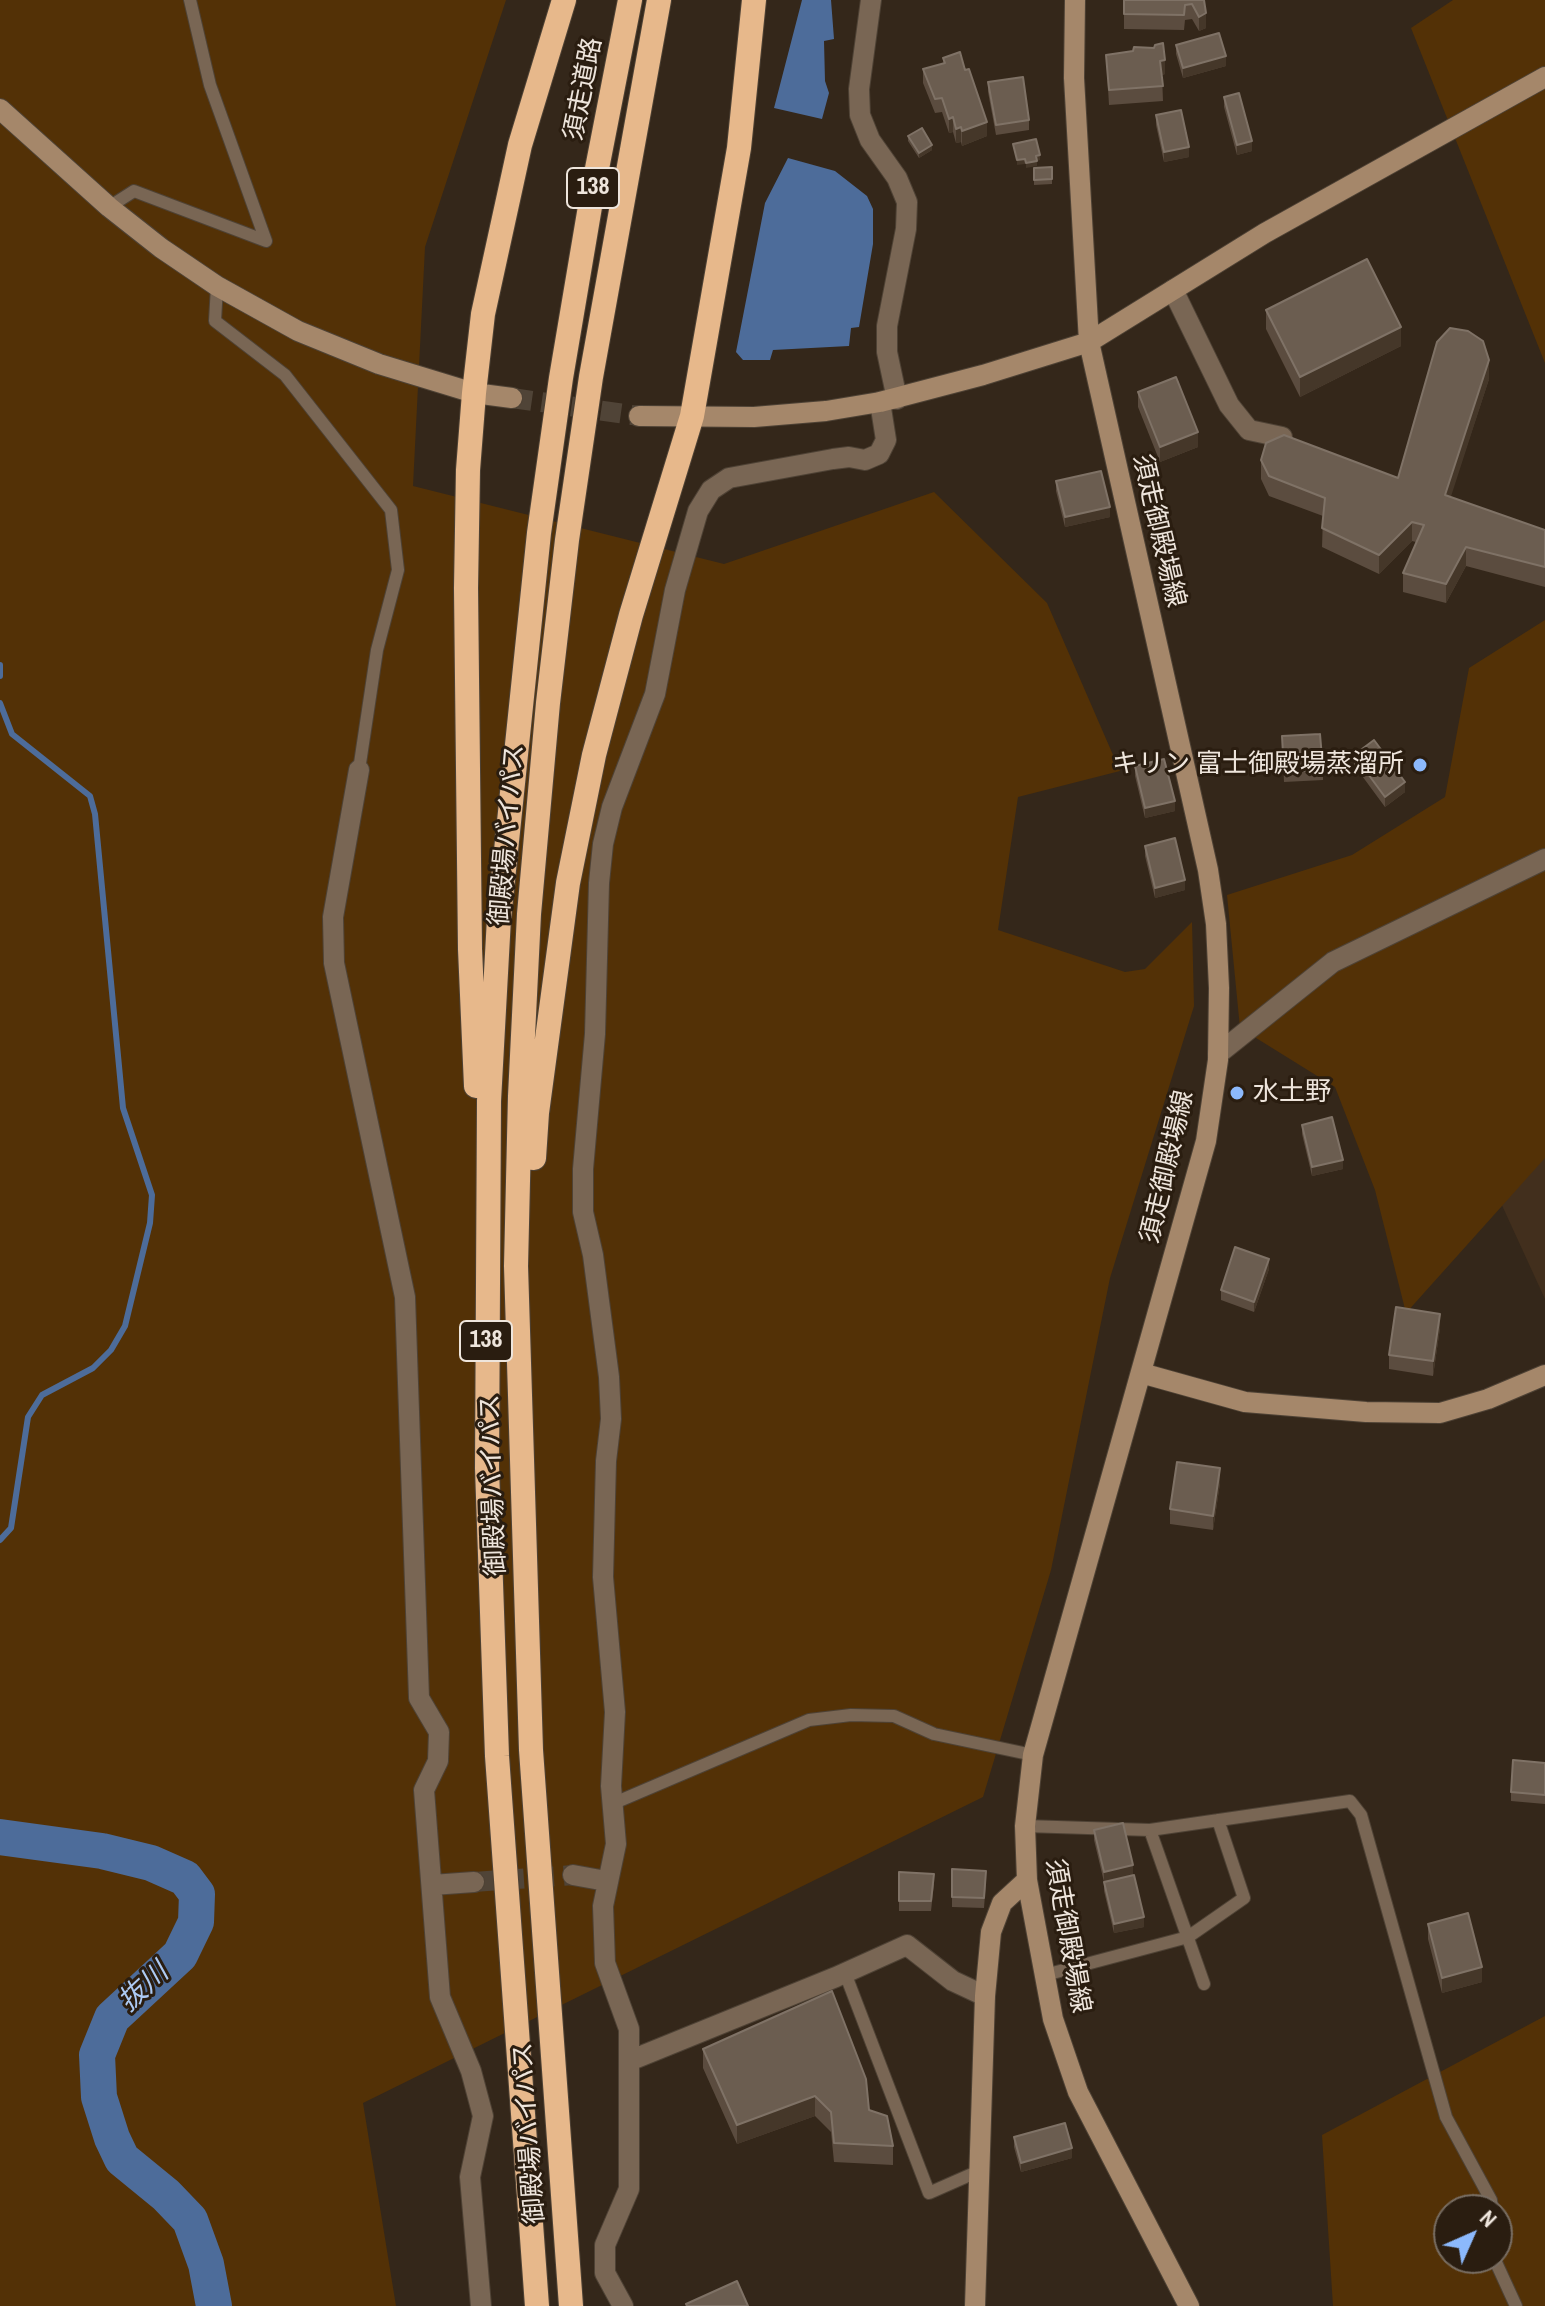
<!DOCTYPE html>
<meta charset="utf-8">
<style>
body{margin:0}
#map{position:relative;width:1545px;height:2306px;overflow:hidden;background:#34271a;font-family:"Archivo Narrow",sans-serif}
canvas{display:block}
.north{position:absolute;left:1433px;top:2194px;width:80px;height:80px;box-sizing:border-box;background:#2a1d10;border:2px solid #786d62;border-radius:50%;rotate:45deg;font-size:22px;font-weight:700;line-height:32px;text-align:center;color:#eee5dc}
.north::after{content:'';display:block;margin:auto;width:28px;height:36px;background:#8cb9fc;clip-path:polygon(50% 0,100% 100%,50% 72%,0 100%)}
</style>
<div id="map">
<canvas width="1545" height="2306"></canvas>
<div class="north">N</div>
</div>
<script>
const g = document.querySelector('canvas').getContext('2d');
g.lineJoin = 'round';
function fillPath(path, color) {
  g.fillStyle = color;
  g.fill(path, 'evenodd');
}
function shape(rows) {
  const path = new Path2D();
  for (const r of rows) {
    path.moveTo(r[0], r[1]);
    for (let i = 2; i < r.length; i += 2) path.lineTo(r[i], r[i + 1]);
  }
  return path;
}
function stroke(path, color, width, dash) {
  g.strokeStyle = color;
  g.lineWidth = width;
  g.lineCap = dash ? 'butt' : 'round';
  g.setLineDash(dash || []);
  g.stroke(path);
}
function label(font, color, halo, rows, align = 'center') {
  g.font = font + ' "Archivo Narrow","Noto Sans JP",sans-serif';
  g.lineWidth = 6;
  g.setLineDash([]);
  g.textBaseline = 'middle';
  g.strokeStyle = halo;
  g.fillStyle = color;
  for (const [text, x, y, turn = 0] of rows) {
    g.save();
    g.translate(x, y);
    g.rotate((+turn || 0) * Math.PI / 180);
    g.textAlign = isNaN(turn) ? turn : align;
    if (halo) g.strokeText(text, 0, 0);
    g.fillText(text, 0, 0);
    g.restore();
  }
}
const built = shape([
 [1545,1137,1545,1299,1489,1177]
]);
const green = shape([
 [0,0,506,0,425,247,413,486,724,564,934,492,1047,603,1120,771,1018,797,998,930,1125,972,1145,969,1192,922,1194,1006,1110,1278,1051,1570,983,1797,363,2103,396,2306,0,2306],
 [1453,0,1545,0,1545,363,1411,28],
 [1545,620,1545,1158,1406,1313,1375,1190,1335,1087,1240,1028,1227,895,1352,855,1445,797,1469,668],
 [1545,2016,1545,2306,1333,2306,1322,2135],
 [1449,2210,1497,2210,1497,2258,1449,2258]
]);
const water = shape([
 [802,0,831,0,834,39,824,41,825,81,829,93,822,119,774,108],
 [788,158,835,171,867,196,873,209,873,244,859,327,851,328,849,346,773,350,770,360,743,360,736,352,765,203]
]);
const stream = shape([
 [0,665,0,676],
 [0,703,12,734,90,796,95,814,123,1108,152,1195,150,1223,125,1326,111,1350,93,1368,42,1395,28,1417,11,1528,0,1540]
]);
const river = shape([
 [0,1837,102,1851,151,1863,185,1878,197,1894,196,1922,180,1955,112,2018,97,2055,99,2097,112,2138,122,2159,166,2195,190,2220,206,2264,214,2306]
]);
const streetTunnel = shape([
 [474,1882,573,1875]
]);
const secondaryTunnel = shape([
 [512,398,639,416]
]);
const lane = shape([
 [109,207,134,191,266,241,210,85,190,0],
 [217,286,215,321,285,375,391,510,398,570,377,650,359,770],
 [612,1804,809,1720,851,1715,894,1716,934,1734,1033,1755],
 [1025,1826,1150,1830,1350,1801,1361,1815,1446,2117,1491,2200,1492,2210],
 [1150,1830,1204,1984],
 [845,1973,929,2193,979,2171],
 [1045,1975,1188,1937,1244,1898,1218,1820],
 [1494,2258,1516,2306]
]);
const street = shape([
 [871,0,859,89,860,115,870,140,897,178,907,202,906,229,887,326,887,352,897,399],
 [1173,290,1229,405,1249,430,1282,437],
 [359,770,333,917,334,963,405,1297,419,1698,439,1732,438,1761,424,1790,440,1997,471,2071,483,2116,470,2177,481,2306],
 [1218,1054,1333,962,1545,859],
 [573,1875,606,1881],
 [432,1885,474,1882],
 [629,2061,836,1977,907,1945,953,1981,985,1996],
 [623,2306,605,2273,605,2245,629,2189,629,2029,605,1963,603,1906,616,1844,611,1786,615,1712,603,1577,606,1461,611,1419,609,1377,593,1255,583,1212,583,1169,595,1034,599,883,603,844,612,807,655,694,675,590,698,511,711,490,729,478,833,459,849,457,865,460,879,454,886,440,880,402]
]);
const secondary = shape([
 [1075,0,1074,78,1089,342,1208,870,1216,924,1219,988,1218,1060,1206,1141,1033,1755,1025,1826,1027,1880,1053,2019,1078,2092,1189,2306],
 [0,109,109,207,161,248,217,286,298,331,379,364,474,393,512,398],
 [639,416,754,417,826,411,880,402,983,375,1089,342,1265,233,1545,77],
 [1141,1373,1245,1402,1366,1412,1440,1413,1488,1399,1545,1375],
 [975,2306,985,1996,991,1932,1002,1903,1027,1880]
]);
const highway = shape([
 [476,1086,470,949,466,588,468,470,474,393,483,314,520,145,564,0],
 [534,1158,537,1113,568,883,594,755,631,615,692,416,739,148,754,0],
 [537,2306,497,1756,487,1468,489,1101,499,918,539,533,561,378,593,189,630,0],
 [571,2306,531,1750,516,1266,520,1096,529,914,548,703,567,540,591,377,659,0]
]);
const wall = shape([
 [1124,0,1204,0,1206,28,1199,31,1192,19,1185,20,1184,30,1124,29],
 [1176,45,1226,66,1183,78,1176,54],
 [1133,51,1165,74,1162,75,1163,101,1109,105,1106,55],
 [943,58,965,70,987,136,962,146,961,142,956,143,953,132,949,133,942,112,935,113,923,83,923,69,943,63],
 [988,82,1029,120,1029,130,996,135,988,92],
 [1224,97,1252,151,1237,155,1224,107],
 [1156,115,1189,157,1164,162,1156,125],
 [908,136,932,150,919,158,908,141],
 [1052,167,1052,184,1034,185,1034,168],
 [1266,310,1401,346,1300,397,1266,329],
 [1489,379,1450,497,1545,530,1545,587,1466,566,1446,603,1403,592,1403,573,1416,542,1412,541,1379,574,1322,547,1323,516,1269,496,1261,479,1261,460,1398,478],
 [1138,392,1198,447,1160,462,1138,407],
 [1056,481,1110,517,1065,527,1056,491],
 [1282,736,1323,770,1323,780,1284,782],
 [1354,755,1405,792,1385,807,1354,765],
 [1135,766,1175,811,1145,818,1135,776],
 [1145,846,1185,890,1155,898,1145,856],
 [1302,1125,1343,1169,1312,1176,1302,1134],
 [1269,1269,1254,1312,1221,1300,1221,1290],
 [1440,1328,1433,1376,1389,1369,1389,1355],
 [1220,1483,1213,1530,1170,1524,1170,1509],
 [1545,1763,1545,1804,1511,1801,1511,1792],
 [1094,1830,1133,1875,1144,1927,1114,1933,1104,1891,1104,1882,1094,1840],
 [952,1869,986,1881,984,1908,952,1907],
 [899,1872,934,1884,931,1911,899,1911],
 [1428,1924,1482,1982,1442,1993,1428,1939],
 [703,2049,869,2110,893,2146,893,2165,834,2162,831,2132,815,2116,737,2144,703,2068],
 [1014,2137,1072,2158,1021,2172,1014,2147]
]);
const shadedWall = shape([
 [1206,13,1206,28,1199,31,1199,17],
 [1226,56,1226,66,1183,78,1183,68],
 [1165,60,1165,74,1160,76,1160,61],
 [953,117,953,132,949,133,949,119],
 [987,122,987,136,962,146,962,131],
 [961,127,961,142,956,143,956,129],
 [1252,141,1252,151,1237,155,1237,145],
 [932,145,932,150,919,158,919,153],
 [1189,147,1189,157,1164,162,1164,152],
 [1040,155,1040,160,1037,161,1037,166,1026,168,1026,163],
 [1025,159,1025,164,1017,165,1017,160],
 [1401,327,1401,346,1300,397,1300,377],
 [1489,360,1489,379,1445,515,1445,495],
 [1198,432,1198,447,1160,462,1160,447],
 [1110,507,1110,517,1065,527,1065,517],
 [1412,522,1412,541,1379,574,1379,555],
 [1466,547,1466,566,1446,603,1446,584],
 [1405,782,1405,792,1385,807,1385,797],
 [1175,801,1175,811,1145,818,1145,808],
 [1185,880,1185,890,1155,898,1155,888],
 [1343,1160,1343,1169,1312,1176,1312,1167],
 [1269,1259,1269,1269,1254,1312,1254,1302],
 [1440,1314,1440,1328,1433,1376,1433,1361],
 [1220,1468,1220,1483,1213,1530,1213,1516],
 [1133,1865,1133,1875,1104,1882,1104,1872],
 [1144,1917,1144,1927,1114,1933,1114,1924],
 [1482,1967,1482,1982,1442,1993,1442,1978],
 [815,2096,815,2116,737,2144,737,2125],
 [1072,2148,1072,2158,1021,2172,1021,2163]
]);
const building = shape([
 [1124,0,1204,0,1206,13,1199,17,1192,4,1185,5,1184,15,1124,14,1124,0],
 [1219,33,1226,56,1183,68,1176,45,1219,33],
 [1163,43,1165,60,1160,61,1163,86,1109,90,1106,55,1133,51,1134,47,1154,48,1155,45,1163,43],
 [960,52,965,70,969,69,987,122,962,131,961,127,956,129,953,117,949,119,942,98,935,99,923,69,945,63,943,58,960,52],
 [1023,77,1029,120,996,125,988,82,1023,77],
 [1239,93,1252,141,1237,145,1224,97,1239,93],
 [1181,110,1189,147,1164,152,1156,115,1181,110],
 [922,128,932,145,919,153,908,136,922,128],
 [1036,139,1040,155,1036,156,1037,161,1026,163,1025,159,1017,160,1013,144,1036,139],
 [1052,167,1052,179,1034,180,1034,168,1052,167],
 [1367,259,1401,327,1300,377,1266,310,1367,259],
 [1450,328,1468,331,1483,341,1489,360,1445,495,1545,530,1545,567,1466,547,1446,584,1403,573,1424,525,1412,522,1379,555,1322,528,1325,498,1269,476,1261,460,1266,443,1284,435,1398,478,1437,342,1450,328],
 [1176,377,1198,432,1160,447,1138,392,1176,377],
 [1101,471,1110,507,1065,517,1056,481,1101,471],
 [1320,734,1323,770,1284,772,1282,736,1320,734],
 [1374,740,1405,782,1385,797,1354,755,1374,740],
 [1164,759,1175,801,1145,808,1135,766,1164,759],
 [1175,838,1185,880,1155,888,1145,846,1175,838],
 [1332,1117,1343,1160,1312,1167,1302,1125,1332,1117],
 [1235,1247,1269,1259,1254,1302,1221,1290,1235,1247],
 [1396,1307,1440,1314,1433,1361,1389,1355,1396,1307],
 [1177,1462,1220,1468,1213,1516,1170,1509,1177,1462],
 [1513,1760,1545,1763,1545,1795,1511,1792,1513,1760],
 [1123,1823,1133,1865,1104,1872,1094,1830,1123,1823],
 [952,1869,986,1871,984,1898,952,1897,952,1869],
 [899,1872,934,1874,931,1901,899,1901,899,1872],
 [1134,1875,1144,1917,1114,1924,1104,1882,1134,1875],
 [1468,1913,1482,1967,1442,1978,1428,1924,1468,1913],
 [832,1991,866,2079,869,2110,887,2116,893,2146,834,2143,831,2112,815,2096,737,2125,703,2049,832,1991],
 [1065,2123,1072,2148,1021,2163,1014,2137,1065,2123],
 [737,2281,748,2306,687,2306,686,2304,737,2281]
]);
const markers = [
 [1420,765,8,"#8cb9fc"],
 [1237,1093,8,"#8cb9fc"]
];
const shields = [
 [593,188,52],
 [486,1341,52]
];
const shieldNames = [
 ["138",593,188],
 ["138",486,1341]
];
const streetNames = [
 ["須走道路",584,89,-79],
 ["須走御殿場線",1158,531,77],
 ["御殿場バイパス",508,835,-85],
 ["須走御殿場線",1168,1167,-77],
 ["御殿場バイパス",494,1485,-92],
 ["須走御殿場線",1067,1936,80],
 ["御殿場バイパス",530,2133,-94]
];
const poiNames = [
 ["キリン 富士御殿場蒸溜所",1404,765],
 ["水土野",1253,1093,"left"]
];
const waterNames = [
 ["抜川",144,1988,-43]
];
fillPath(built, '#422f1d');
fillPath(green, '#533106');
fillPath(water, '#4d6c9a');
stroke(stream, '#4d6c9a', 6);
stroke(river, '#4d6c9a', 36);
stroke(streetTunnel, '#504437', 20, [20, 10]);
stroke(secondaryTunnel, '#504437', 20, [20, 10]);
stroke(lane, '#4e4235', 14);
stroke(street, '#4e4235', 22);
stroke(secondary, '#4e4235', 22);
stroke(highway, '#4e4235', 26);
stroke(lane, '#796654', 12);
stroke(street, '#796654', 20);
stroke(secondary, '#a5876a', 20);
stroke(highway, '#e7b88b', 24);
fillPath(wall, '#5b4c3f');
fillPath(shadedWall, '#453729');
fillPath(building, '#6b5d50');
stroke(building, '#7f7266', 2);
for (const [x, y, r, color] of markers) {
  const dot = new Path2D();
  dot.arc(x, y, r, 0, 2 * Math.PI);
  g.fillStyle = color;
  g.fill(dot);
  stroke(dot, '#2a1d10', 3);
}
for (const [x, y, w] of shields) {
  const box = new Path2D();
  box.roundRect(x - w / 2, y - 20, w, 40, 6);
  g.fillStyle = '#2a1d10';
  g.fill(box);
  stroke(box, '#eee5dc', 2);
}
label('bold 24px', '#eee5dc', null, shieldNames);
label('26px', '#eee5dc', '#2a1d10', streetNames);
label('26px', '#eee5dc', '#2a1d10', poiNames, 'right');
label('italic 28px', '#adcaf3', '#2a1d10', waterNames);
</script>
